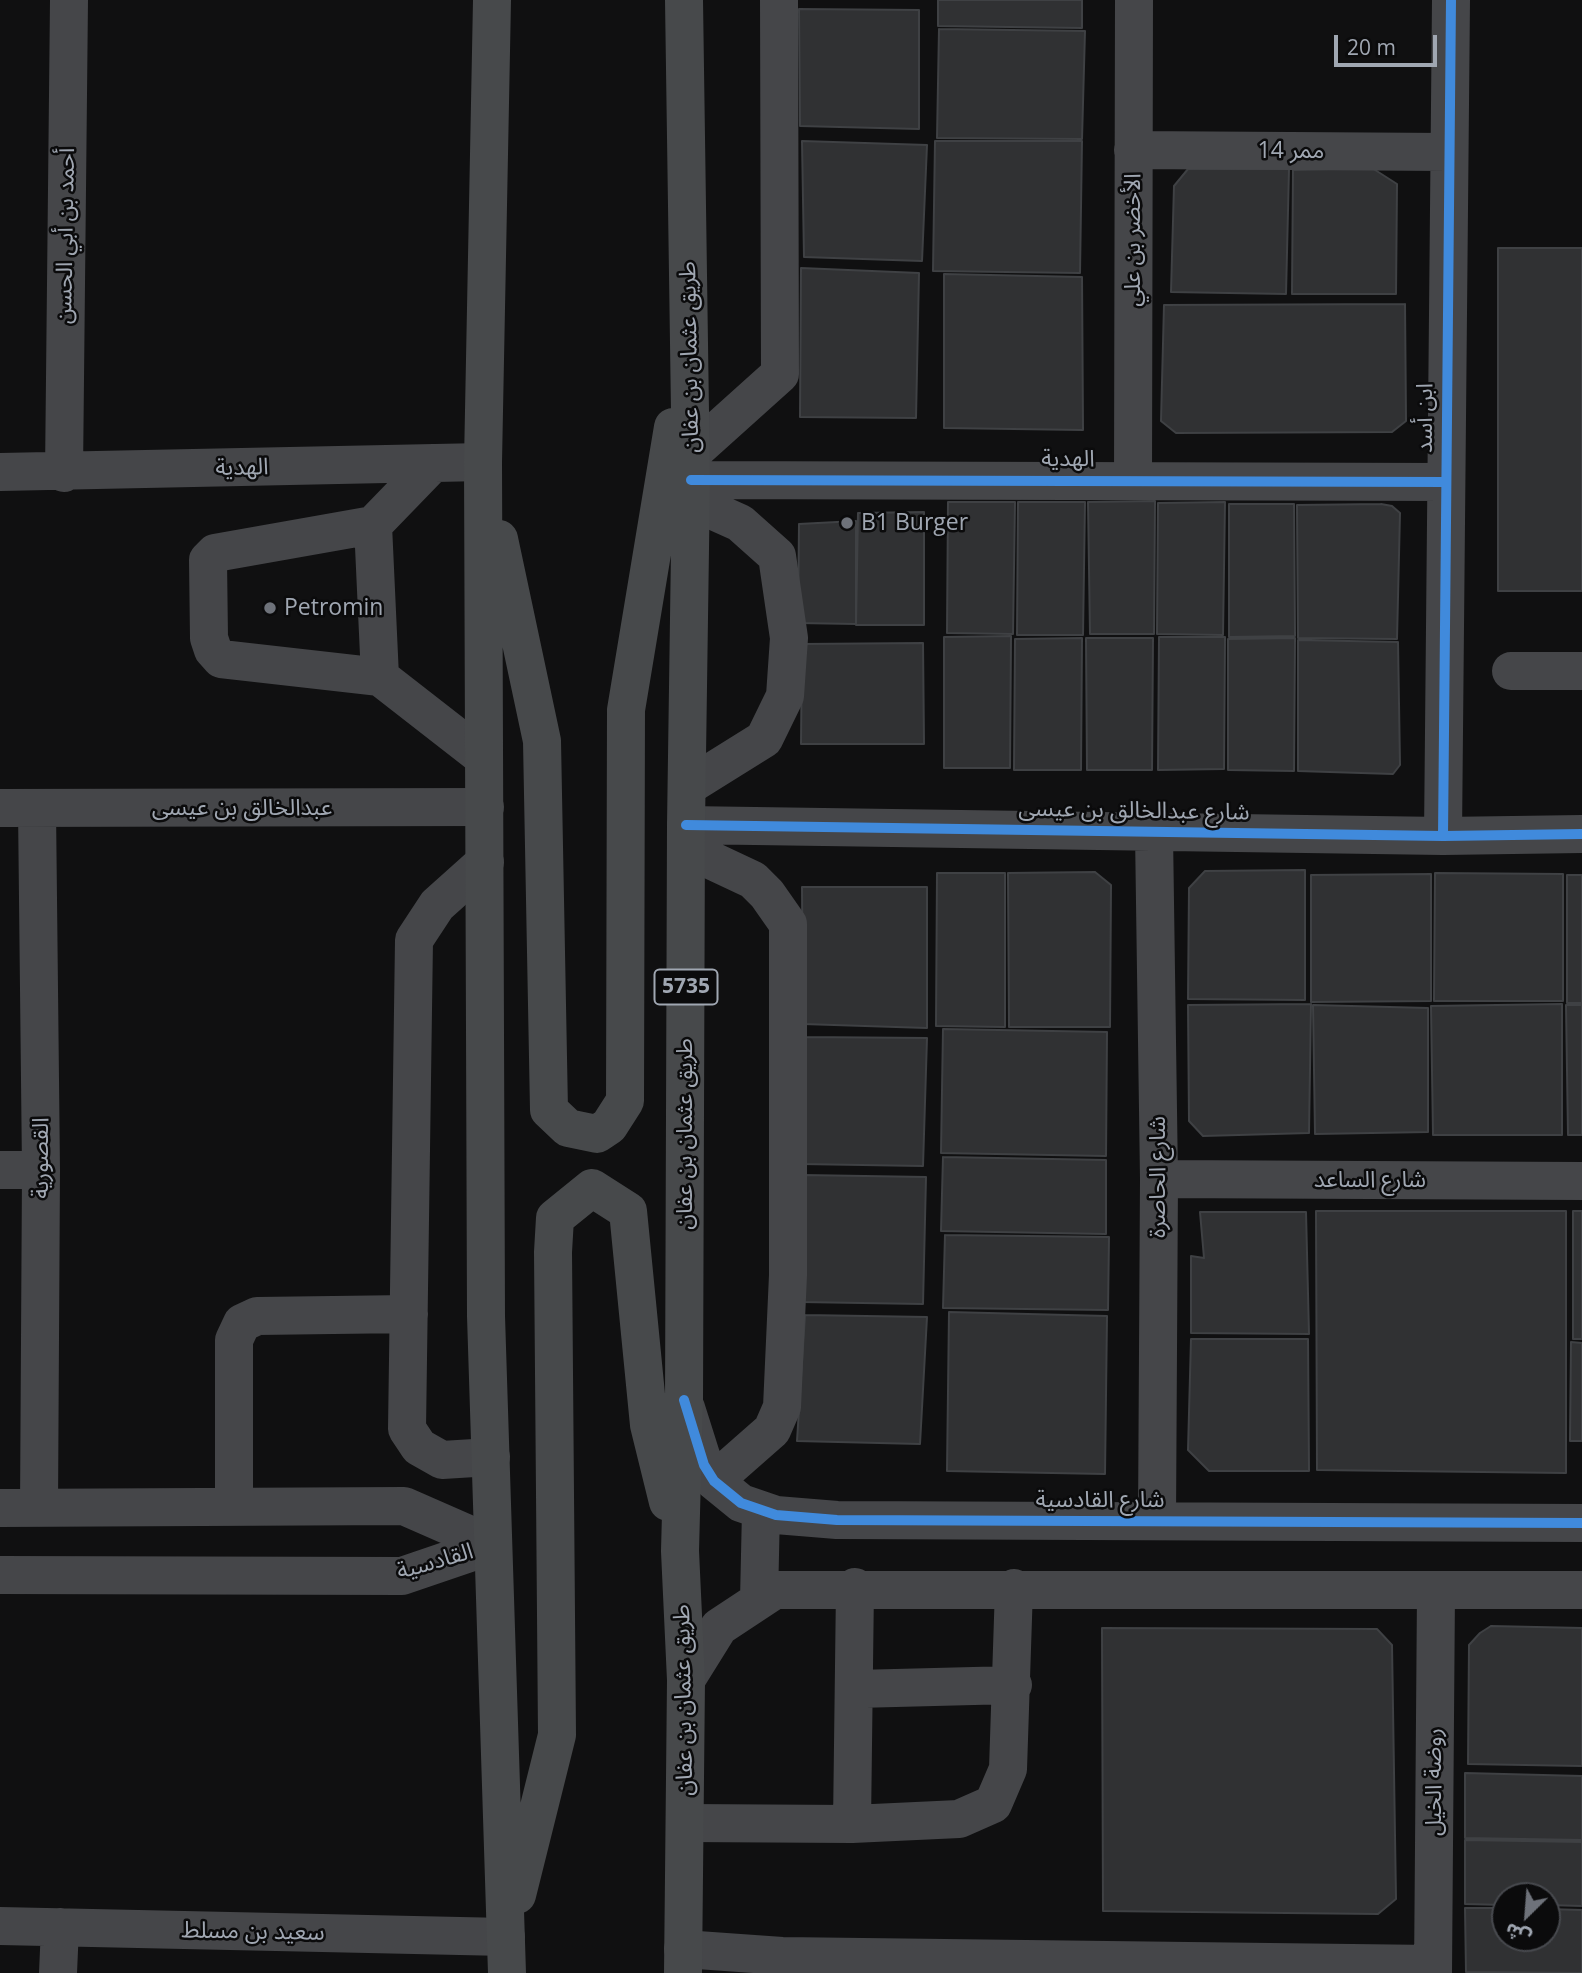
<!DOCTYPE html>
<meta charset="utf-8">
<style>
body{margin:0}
#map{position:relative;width:1582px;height:1973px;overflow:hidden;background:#101011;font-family:"Open Sans","Noto Sans Arabic",sans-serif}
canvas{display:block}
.north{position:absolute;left:1491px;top:1882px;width:70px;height:70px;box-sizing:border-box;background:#0b0b0c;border:2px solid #47494e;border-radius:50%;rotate:205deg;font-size:19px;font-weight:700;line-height:28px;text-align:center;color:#a0a7b2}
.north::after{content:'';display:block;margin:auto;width:24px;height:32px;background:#6e727a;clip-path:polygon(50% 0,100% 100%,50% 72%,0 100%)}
.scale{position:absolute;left:1334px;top:35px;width:103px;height:32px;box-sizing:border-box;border:4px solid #a0a7b2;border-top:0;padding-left:9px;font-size:21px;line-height:24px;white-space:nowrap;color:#a0a7b2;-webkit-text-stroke:5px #0b0b0c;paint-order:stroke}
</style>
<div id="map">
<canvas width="1582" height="1973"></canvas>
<div class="north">ش</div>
<div class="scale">20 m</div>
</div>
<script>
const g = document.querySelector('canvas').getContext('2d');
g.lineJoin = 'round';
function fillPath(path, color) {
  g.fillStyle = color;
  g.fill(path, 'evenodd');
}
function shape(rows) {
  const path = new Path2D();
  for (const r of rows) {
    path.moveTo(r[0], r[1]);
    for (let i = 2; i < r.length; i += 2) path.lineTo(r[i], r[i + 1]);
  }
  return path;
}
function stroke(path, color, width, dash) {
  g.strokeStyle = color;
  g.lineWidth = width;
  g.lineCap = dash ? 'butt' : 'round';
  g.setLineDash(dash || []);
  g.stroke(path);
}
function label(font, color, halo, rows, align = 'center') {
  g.font = font + ' "Open Sans","Noto Sans Arabic",sans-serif';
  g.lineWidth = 5;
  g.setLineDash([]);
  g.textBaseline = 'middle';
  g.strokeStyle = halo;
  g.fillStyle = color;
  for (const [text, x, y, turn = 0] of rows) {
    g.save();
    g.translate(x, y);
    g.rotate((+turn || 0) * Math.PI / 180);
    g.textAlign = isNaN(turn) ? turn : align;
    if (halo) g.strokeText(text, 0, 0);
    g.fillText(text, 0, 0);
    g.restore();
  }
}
const building = shape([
 [938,0,1082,0,1082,28,938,26,938,0],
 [799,9,919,10,919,129,800,126,799,9],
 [939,29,1085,31,1082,139,937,138,939,29],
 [802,141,927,145,922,261,804,257,802,141],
 [935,141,1082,141,1080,273,933,271,935,141],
 [1372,168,1397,184,1396,294,1292,294,1293,170,1372,168],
 [1188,169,1289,169,1286,294,1171,292,1174,186,1188,169],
 [1498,248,1582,248,1582,591,1498,591,1498,248],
 [801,268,919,273,916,418,800,417,801,268],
 [944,274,1082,277,1083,430,944,428,944,274],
 [1405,304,1406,421,1392,432,1176,433,1161,421,1164,305,1405,304],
 [1155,501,1154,634,1090,634,1088,502,1155,501],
 [948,502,1015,502,1013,634,947,633,948,502],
 [1018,502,1085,502,1083,635,1017,635,1018,502],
 [1225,502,1223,635,1157,634,1158,503,1225,502],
 [1229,504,1294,504,1295,636,1229,637,1229,504],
 [1381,504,1392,506,1400,513,1397,639,1298,638,1297,505,1381,504],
 [924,512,924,625,856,625,858,513,924,512],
 [856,521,856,624,798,623,799,524,856,521],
 [1011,636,1010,768,944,768,944,637,1011,636],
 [1159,637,1225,637,1224,769,1158,770,1159,637],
 [1082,638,1081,770,1014,770,1015,639,1082,638],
 [1086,638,1153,638,1152,770,1087,770,1086,638],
 [1295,638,1294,771,1228,770,1228,639,1295,638],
 [1298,640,1398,642,1400,765,1393,774,1298,771,1298,640],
 [923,643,924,744,801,744,802,644,923,643],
 [1305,870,1305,1000,1188,999,1189,888,1205,871,1305,870],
 [1095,872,1111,885,1110,1027,1009,1027,1008,873,1095,872],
 [937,873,1005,873,1005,1027,936,1026,937,873],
 [1435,873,1563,874,1563,1001,1434,1001,1435,873],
 [1431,874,1431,1001,1311,1002,1311,875,1431,874],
 [1567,875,1582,875,1582,1003,1567,1003,1567,875],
 [802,887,927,887,927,1028,803,1024,802,887],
 [1311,1004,1309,1133,1203,1136,1189,1121,1188,1005,1311,1004],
 [1562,1004,1562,1135,1433,1135,1431,1006,1562,1004],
 [1313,1005,1428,1008,1428,1132,1315,1134,1313,1005],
 [1566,1005,1582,1005,1582,1135,1568,1135,1566,1005],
 [943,1029,1107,1032,1106,1156,941,1153,943,1029],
 [803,1037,927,1038,923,1166,801,1164,803,1037],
 [943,1157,1106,1160,1106,1234,941,1231,943,1157],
 [803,1175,926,1177,923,1304,801,1302,803,1175],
 [1316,1211,1566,1211,1566,1473,1317,1470,1316,1211],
 [1573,1211,1582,1211,1582,1339,1573,1339,1573,1211],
 [1200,1212,1306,1212,1309,1334,1191,1333,1191,1256,1204,1258,1200,1212],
 [945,1235,1109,1237,1108,1310,943,1308,945,1235],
 [949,1312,1107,1316,1105,1474,947,1471,949,1312],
 [805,1315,927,1317,920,1444,797,1441,805,1315],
 [1191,1339,1308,1339,1309,1471,1209,1471,1188,1450,1191,1339],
 [1571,1342,1582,1343,1582,1441,1570,1441,1571,1342],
 [1491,1626,1582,1628,1582,1766,1468,1764,1469,1645,1480,1633,1491,1626],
 [1102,1628,1377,1629,1392,1645,1396,1899,1378,1914,1103,1911,1102,1628],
 [1465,1773,1582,1776,1582,1840,1465,1838,1465,1773],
 [1465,1840,1582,1842,1582,1906,1547,1905,1547,1896,1505,1896,1505,1905,1465,1904,1465,1840],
 [1465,1908,1505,1908,1505,1938,1547,1938,1547,1909,1582,1910,1582,1973,1466,1972,1465,1908]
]);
const minor = shape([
 [1133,150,1448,152],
 [691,454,780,374,779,0],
 [433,463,373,525,380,677,484,758],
 [0,472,483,462],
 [64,473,69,0],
 [1133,479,1134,0],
 [691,480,1446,482],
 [373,525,215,553,208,560,209,638,213,650,221,659,380,677],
 [1511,671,1582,671],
 [687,787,764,739,785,696,789,638,777,556,740,523,691,501],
 [0,808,485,807],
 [37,808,41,1170,39,1508],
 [686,825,1443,836,1582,834],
 [1154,833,1159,1179,1157,1521],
 [1443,836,1451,0],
 [687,849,753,880,767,894,788,924,788,1275,782,1407,772,1430,714,1481],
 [485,862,437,905,414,940,407,1429,419,1447,442,1460,491,1457],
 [0,1170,41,1170],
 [1159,1179,1582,1181],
 [686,1408,704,1465,714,1481,741,1503,776,1515,837,1520,1582,1523],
 [234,1507,234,1340,242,1323,257,1316,409,1314],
 [0,1508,404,1506,493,1545],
 [0,1575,402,1576,493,1545],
 [759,1600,761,1510],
 [686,1680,719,1627,775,1590,1582,1590],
 [856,1689,1013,1685],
 [686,1823,852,1824,959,1819,993,1804,1008,1769,1014,1588],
 [852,1824,855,1587],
 [0,1926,506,1937],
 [683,1949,782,1956,1433,1964],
 [58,1973,60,1927],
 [1433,1973,1436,1591]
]);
const major = shape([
 [492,0,483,462,486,1316,507,1973],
 [499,539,542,741,549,1110,568,1128,597,1134,609,1126,625,1101,626,710,673,427],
 [517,1895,557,1735,553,1252,555,1218,592,1188,628,1211,649,1425,668,1502],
 [683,1973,686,1680,680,1551,684,1400,686,825,691,480,684,0]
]);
const cycleway = shape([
 [691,480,1446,482],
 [686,825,1443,836,1582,834],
 [1443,836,1451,0],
 [684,1400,704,1465,714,1481,741,1503,776,1515,837,1520,1582,1523]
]);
const markers = [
 [847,523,7,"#6e727a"],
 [270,608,7,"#6e727a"]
];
const shields = [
 [686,987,63]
];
const shieldNames = [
 ["5735",686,987]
];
const streetNames = [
 ["ممر 14",1291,151],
 ["أحمد بن أبي الحسن",66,236,-89],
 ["الأخضر بن علي",1133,240,-90],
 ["طريق عثمان بن عفان",690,357,-91],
 ["ابن أسد",1425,418,-90],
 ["الهدية",1068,459],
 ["الهدية",242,468,-1],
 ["عبدالخالق بن عيسى",242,808],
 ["شارع عبدالخالق بن عيسى",1134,811,1],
 ["طريق عثمان بن عفان",685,1134,-90],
 ["القصورية",41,1158,-90],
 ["شارع الحاصرة",1158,1177,-90],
 ["شارع الساعد",1370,1180],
 ["شارع القادسية",1100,1500],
 ["القادسية",435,1562,-16],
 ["طريق عثمان بن عفان",684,1700,-91],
 ["روضة الخيل",1434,1782,-90],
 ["سعيد بن مسلط",253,1932,1]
];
const poiNames = [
 ["B1 Burger",861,523],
 ["Petromin",284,608]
];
fillPath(building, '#303133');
stroke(building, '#3f4144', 2);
stroke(minor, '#454649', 38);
stroke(major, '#47494b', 38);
stroke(cycleway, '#408adc', 10);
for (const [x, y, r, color] of markers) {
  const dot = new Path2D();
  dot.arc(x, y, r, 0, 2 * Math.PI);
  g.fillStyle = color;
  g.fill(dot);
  stroke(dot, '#0b0b0c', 2.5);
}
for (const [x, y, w] of shields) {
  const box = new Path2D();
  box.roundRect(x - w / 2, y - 17.5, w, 35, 5);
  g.fillStyle = '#0b0b0c';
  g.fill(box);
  stroke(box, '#a0a7b2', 2);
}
label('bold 21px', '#a0a7b2', null, shieldNames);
label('23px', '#a0a7b2', '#0b0b0c', streetNames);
label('23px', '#a0a7b2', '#0b0b0c', poiNames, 'left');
</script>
